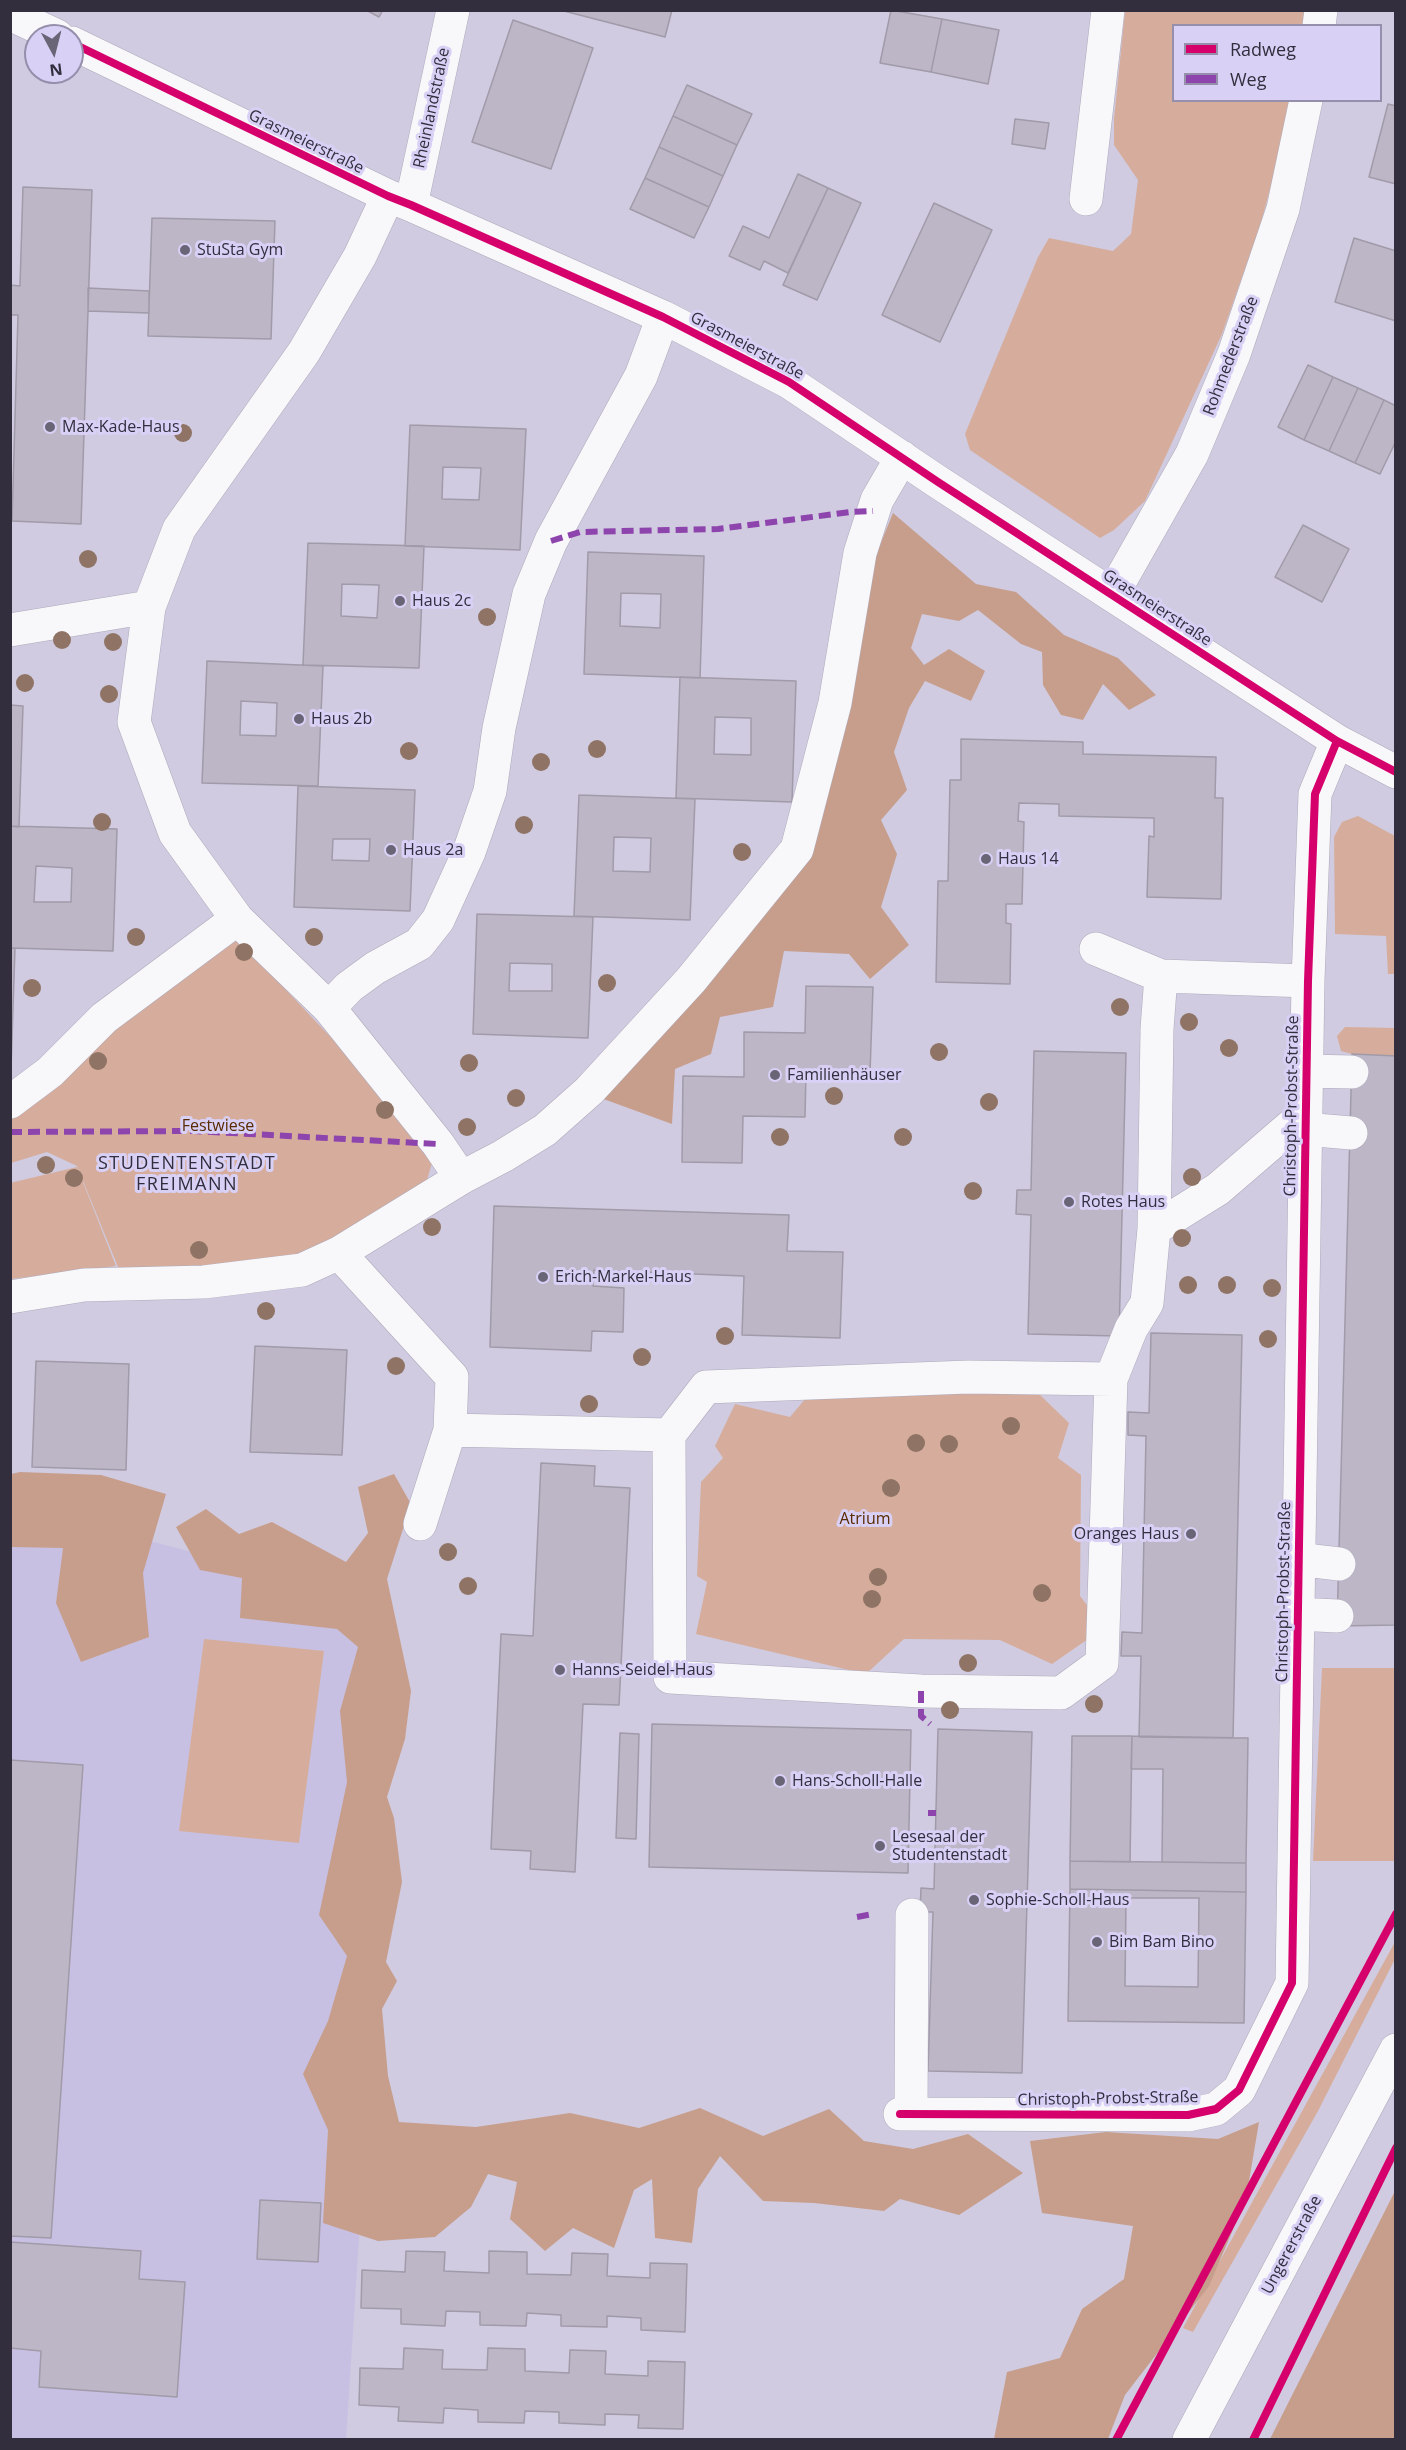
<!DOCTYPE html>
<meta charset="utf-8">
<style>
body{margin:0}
#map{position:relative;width:1406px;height:2450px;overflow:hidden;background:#d0cbe0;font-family:"Open Sans",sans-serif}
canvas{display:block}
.frame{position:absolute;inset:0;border:12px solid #322e3d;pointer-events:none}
.legend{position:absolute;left:1172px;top:24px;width:210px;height:78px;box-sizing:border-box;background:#d9d0f6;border:2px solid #968fac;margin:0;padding:8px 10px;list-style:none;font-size:18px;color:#322e3d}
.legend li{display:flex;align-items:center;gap:12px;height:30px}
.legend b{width:30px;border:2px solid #968fac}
.north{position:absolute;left:24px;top:24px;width:60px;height:60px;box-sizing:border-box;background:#d9d0f6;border:2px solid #968fac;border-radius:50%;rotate:173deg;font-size:16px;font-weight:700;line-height:24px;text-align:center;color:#322e3d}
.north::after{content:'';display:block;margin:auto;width:21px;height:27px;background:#696576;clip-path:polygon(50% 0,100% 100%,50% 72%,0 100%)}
</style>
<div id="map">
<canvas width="1406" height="2450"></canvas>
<div class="frame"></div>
<ul class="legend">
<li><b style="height:8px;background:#d6006c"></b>Radweg</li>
<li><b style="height:8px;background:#8e44ad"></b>Weg</li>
</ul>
<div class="north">N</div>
</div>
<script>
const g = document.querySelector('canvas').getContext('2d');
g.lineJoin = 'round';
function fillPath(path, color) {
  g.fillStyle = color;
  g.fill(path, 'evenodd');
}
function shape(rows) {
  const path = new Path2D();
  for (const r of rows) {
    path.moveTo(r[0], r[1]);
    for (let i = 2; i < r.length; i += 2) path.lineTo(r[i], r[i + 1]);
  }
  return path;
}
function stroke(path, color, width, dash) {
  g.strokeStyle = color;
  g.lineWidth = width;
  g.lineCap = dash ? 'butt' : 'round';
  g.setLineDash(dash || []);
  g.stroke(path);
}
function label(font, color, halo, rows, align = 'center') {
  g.font = font + ' "Open Sans",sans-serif';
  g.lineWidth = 6;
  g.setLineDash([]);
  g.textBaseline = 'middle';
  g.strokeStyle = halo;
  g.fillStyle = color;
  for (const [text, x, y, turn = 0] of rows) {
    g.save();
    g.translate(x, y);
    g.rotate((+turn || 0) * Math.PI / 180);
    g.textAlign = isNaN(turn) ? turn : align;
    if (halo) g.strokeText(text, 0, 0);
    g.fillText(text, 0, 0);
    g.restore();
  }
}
const built = shape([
 [58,1517,379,1601,366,2131,346,2439,11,2440,11,1522]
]);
const green = shape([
 [1125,11,1306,11,1303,25,1174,26,1174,100,1290,101,1285,132,1261,223,1222,334,1145,501,1114,530,1100,538,970,450,965,434,1038,257,1049,238,1113,251,1131,234,1138,180,1114,145,1114,119],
 [1358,816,1395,836,1395,974,1388,974,1386,936,1335,934,1334,837,1342,822],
 [238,939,339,1046,434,1156,427,1180,328,1241,274,1263,120,1272,77,1166,47,1152,11,1163,10,1116,114,1023],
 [1345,1027,1395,1028,1395,1056,1352,1054,1341,1051,1337,1036],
 [77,1167,116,1266,11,1279,10,1183],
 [811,1392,1038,1393,1069,1423,1058,1458,1081,1475,1080,1596,1090,1609,1088,1639,1052,1664,1000,1640,904,1639,866,1674,696,1634,707,1582,697,1576,701,1482,723,1458,715,1446,735,1404,790,1417],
 [204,1639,324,1651,299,1843,179,1831],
 [1322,1668,1395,1668,1395,1861,1313,1861],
 [1395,1942,1395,1959,1318,2111,1193,2332,1183,2328]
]);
const forest = shape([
 [893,513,976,584,1016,592,1064,635,1118,658,1156,695,1129,710,1103,684,1083,720,1061,715,1043,685,1042,652,1021,644,978,610,959,621,922,614,911,648,924,665,949,649,985,671,971,701,925,681,909,708,894,752,907,790,881,820,897,854,881,907,909,945,870,979,849,954,784,951,773,1007,720,1017,711,1054,675,1069,672,1124,598,1097,783,879,822,819,826,767,876,555],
 [20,1472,101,1475,166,1494,143,1573,149,1637,81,1662,56,1603,63,1548,11,1547,11,1474],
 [394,1474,411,1504,387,1579,411,1691,405,1739,387,1797,394,1818,402,1882,386,1962,397,1981,382,2009,388,2076,399,2122,476,2127,570,2113,639,2128,700,2108,763,2136,829,2109,864,2141,913,2149,968,2134,1023,2173,959,2215,900,2199,884,2211,814,2203,763,2201,720,2156,698,2189,692,2243,655,2238,652,2179,634,2190,614,2248,573,2228,545,2251,510,2219,517,2182,488,2174,471,2207,435,2237,378,2241,323,2223,328,2130,303,2074,328,2021,347,1956,319,1915,347,1782,340,1711,358,1647,337,1629,240,1618,242,1578,200,1570,176,1527,206,1509,239,1534,272,1522,346,1562,368,1533,358,1487],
 [1259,2122,1246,2199,1209,2286,1125,2395,1108,2439,994,2439,1007,2372,1060,2358,1082,2309,1124,2279,1133,2226,1042,2213,1030,2141,1106,2132,1218,2139],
 [1395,2191,1395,2439,1270,2439]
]);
const building = shape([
 [366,10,383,10,379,17,366,10],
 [560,10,672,10,665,37,560,10],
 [891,10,942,19,931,72,880,63,891,10],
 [942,19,999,30,988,84,931,72,942,19],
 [513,20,593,48,551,169,472,142,513,20],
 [687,85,752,114,737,145,673,116,687,85],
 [1388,104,1396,106,1396,184,1369,177,1388,104],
 [673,116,737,145,723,176,659,147,673,116],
 [1015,119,1049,123,1045,149,1012,144,1015,119],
 [659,147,723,176,709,207,645,178,659,147],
 [798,174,828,188,788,273,764,261,760,270,729,256,743,226,769,238,798,174],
 [645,178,709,207,694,238,630,209,645,178],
 [23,187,92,190,81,524,12,521,18,315,10,315,10,285,20,286,23,187],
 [828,188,861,203,817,300,783,285,828,188],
 [934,203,992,230,940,342,882,315,934,203],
 [152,218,275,221,271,339,148,336,152,218],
 [1354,238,1396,251,1396,321,1335,302,1354,238],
 [88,288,149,291,149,313,88,311,88,288],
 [1308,365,1333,377,1304,440,1278,427,1308,365],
 [1333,377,1358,388,1329,451,1304,440,1333,377],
 [1358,388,1384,400,1355,463,1329,451,1358,388],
 [1384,400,1396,406,1396,441,1380,474,1355,463,1384,400],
 [410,425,526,429,520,550,405,546,410,425],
 [443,467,481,468,479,500,442,499,443,467],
 [1303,525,1349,549,1322,602,1275,577,1303,525],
 [308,543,424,546,419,668,303,665,308,543],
 [342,584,379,585,377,618,341,616,342,584],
 [588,552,704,556,700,678,584,674,588,552],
 [621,593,661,594,660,628,620,626,621,593],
 [207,661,323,666,318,786,202,783,207,661],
 [241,701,277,703,276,736,240,735,241,701],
 [680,677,796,681,792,802,676,798,680,677],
 [715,717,751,718,751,755,714,754,715,717],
 [10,705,23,706,19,827,10,826,10,705],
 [961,739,1083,742,1083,754,1216,757,1215,798,1223,798,1221,899,1147,897,1149,836,1154,837,1154,818,1059,816,1059,804,1019,803,1018,821,1024,822,1022,904,1006,904,1006,923,1011,924,1010,984,936,982,938,881,948,881,950,780,961,780,961,739],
 [298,786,415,790,410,911,294,907,298,786],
 [333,839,370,839,369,861,332,860,333,839],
 [579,795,695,799,690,920,574,916,579,795],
 [614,837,651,838,650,872,613,871,614,837],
 [10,826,117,829,113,951,10,948,10,826],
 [36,866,72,868,71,902,34,902,36,866],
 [477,914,593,917,588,1038,473,1034,477,914],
 [510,963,552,964,552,991,509,991,510,963],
 [10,948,15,948,11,1069,10,1069,10,948],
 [806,986,873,987,870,1073,806,1072,805,1117,743,1116,742,1163,682,1162,683,1076,744,1077,744,1032,805,1033,806,986],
 [1034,1051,1126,1053,1119,1336,1028,1334,1031,1215,1016,1214,1017,1190,1031,1190,1034,1051],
 [1352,1054,1396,1056,1396,1625,1337,1626,1352,1054],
 [494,1206,789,1215,787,1251,843,1252,840,1338,742,1335,744,1276,594,1270,593,1286,624,1288,623,1332,592,1331,591,1351,490,1347,494,1206],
 [1151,1333,1242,1335,1233,1738,1139,1737,1141,1656,1121,1656,1122,1632,1142,1633,1146,1436,1128,1435,1128,1412,1149,1413,1151,1333],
 [255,1346,347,1350,342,1455,250,1452,255,1346],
 [36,1361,129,1364,126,1470,32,1467,36,1361],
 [541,1463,595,1466,594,1486,630,1488,619,1705,583,1704,575,1872,530,1869,531,1851,491,1849,501,1634,533,1636,541,1463],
 [652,1724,911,1730,908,1873,649,1867,652,1724],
 [938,1729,1032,1732,1022,2073,928,2071,933,1912,920,1912,921,1888,934,1889,938,1729],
 [620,1733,639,1734,636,1839,616,1838,620,1733],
 [1072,1736,1132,1736,1130,1862,1070,1861,1072,1736],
 [1132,1736,1248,1738,1246,1863,1162,1862,1163,1769,1131,1769,1132,1736],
 [10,1760,83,1765,51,2238,10,2236,10,1760],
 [1070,1861,1246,1863,1246,1892,1070,1889,1070,1861],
 [1070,1889,1246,1892,1244,2023,1068,2021,1070,1889],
 [1126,1898,1199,1898,1198,1987,1125,1986,1126,1898],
 [260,2200,321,2203,318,2262,257,2259,260,2200],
 [10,2242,141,2251,139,2279,185,2282,177,2397,39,2387,41,2351,10,2348,10,2242],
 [406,2251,445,2252,444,2271,489,2273,489,2251,527,2252,527,2274,571,2275,572,2253,608,2254,607,2276,650,2278,650,2263,687,2264,685,2332,641,2330,641,2318,607,2316,607,2327,561,2326,561,2315,527,2313,526,2326,480,2325,480,2312,446,2311,445,2326,401,2324,401,2309,361,2308,362,2270,405,2272,406,2251],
 [404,2348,443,2350,442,2369,487,2370,488,2348,525,2349,525,2371,569,2373,570,2350,606,2351,605,2374,648,2376,648,2361,685,2362,683,2429,638,2428,639,2415,605,2414,605,2425,559,2423,559,2412,525,2411,524,2423,478,2422,478,2410,444,2408,443,2423,398,2421,399,2407,359,2405,360,2368,403,2369,404,2348]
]);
const minor = shape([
 [10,14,57,36],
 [1319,26,1321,10],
 [72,43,388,196,411,205,663,317,789,382,938,482,1337,741,1396,772],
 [388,196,360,256,304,352,179,529,149,607,134,722,175,833,237,919,329,1008,438,1144,461,1178],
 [1086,199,1108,10],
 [411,205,453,10],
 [1112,595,1192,454,1234,354,1283,209,1306,100],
 [10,630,149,607],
 [1096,949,1161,976,1308,981],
 [329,1008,349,987,375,968,419,944,438,920,469,852,490,791,499,728,529,594,551,541,641,376,663,317],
 [1307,1071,1352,1072],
 [10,1102,50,1072,104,1018,237,919],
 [1304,1129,1351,1133],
 [1154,1229,1157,1029,1161,976],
 [339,1253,452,1377,450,1430,420,1524],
 [10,1297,84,1285,204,1282,302,1270,339,1253,461,1178,503,1156,545,1130,589,1091,691,980,797,849,835,703,860,553,877,500,902,457],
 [1111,1379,968,1377,706,1387,669,1435,670,1677,921,1691,1061,1693,1102,1663,1111,1379,1131,1329,1147,1303,1154,1229,1218,1189,1304,1115],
 [450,1430,669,1435],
 [1297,1559,1339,1564],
 [1297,1614,1337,1616],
 [900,2114,1188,2115,1216,2109,1239,2090,1292,1983,1308,981,1315,794,1337,741],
 [911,2114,912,1915]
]);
const major = shape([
 [1189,2440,1396,2050]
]);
const quiet = shape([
 [551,541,580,532,718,529,851,512,873,511],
 [10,1132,194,1131,438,1144],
 [921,1691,921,1716,930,1724],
 [928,1813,936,1813],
 [857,1917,873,1914]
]);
const cycleway = shape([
 [72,43,388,196,411,205,663,317,789,382,938,482,1337,741,1396,772],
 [900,2114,1188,2115,1216,2109,1239,2090,1292,1983,1308,981,1315,794,1337,741],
 [1116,2440,1396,1914],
 [1253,2440,1396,2148]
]);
const trees = [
 [183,433],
 [88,559],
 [487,617],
 [62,640],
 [113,642],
 [25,683],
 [109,694],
 [597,749],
 [409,751],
 [541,762],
 [102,822],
 [524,825],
 [742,852],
 [136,937],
 [314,937],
 [244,952],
 [607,983],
 [32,988],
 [1120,1007],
 [1189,1022],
 [1229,1048],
 [939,1052],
 [98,1061],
 [469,1063],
 [834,1096],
 [516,1098],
 [989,1102],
 [385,1110],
 [467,1127],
 [780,1137],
 [903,1137],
 [46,1165],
 [1192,1177],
 [74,1178],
 [973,1191],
 [432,1227],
 [1182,1238],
 [199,1250],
 [1188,1285],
 [1227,1285],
 [1272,1288],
 [266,1311],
 [725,1336],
 [1268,1339],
 [642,1357],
 [396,1366],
 [589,1404],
 [1011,1426],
 [916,1443],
 [949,1444],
 [891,1488],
 [448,1552],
 [878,1577],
 [468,1586],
 [1042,1593],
 [872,1599],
 [968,1663],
 [1094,1704],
 [950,1710]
];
const markers = [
 [185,250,6,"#696576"],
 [50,427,6,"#696576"],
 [400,601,6,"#696576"],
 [299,719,6,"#696576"],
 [391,850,6,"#696576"],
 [986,859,6,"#696576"],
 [775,1075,6,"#696576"],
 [1069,1202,6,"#696576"],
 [543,1277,6,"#696576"],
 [1191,1534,6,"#696576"],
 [560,1670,6,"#696576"],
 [780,1781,6,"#696576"],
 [880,1846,6,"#696576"],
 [974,1900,6,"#696576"],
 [1097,1942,6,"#696576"]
];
const streetNames = [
 ["Rheinlandstraße",432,108,-78],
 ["Grasmeierstraße",306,142,26],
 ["Grasmeierstraße",747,346,28],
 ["Rohmederstraße",1231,356,-69],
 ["Grasmeierstraße",1157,608,33],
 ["Christoph-Probst-Straße",1292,1106,-89],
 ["Christoph-Probst-Straße",1284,1592,-89],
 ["Christoph-Probst-Straße",1108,2099,-1],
 ["Ungererstraße",1292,2245,-62]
];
const poiNames = [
 ["StuSta Gym",197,250],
 ["Max-Kade-Haus",62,427],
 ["Haus 2c",412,601],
 ["Haus 2b",311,719],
 ["Haus 2a",403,850],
 ["Haus 14",998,859],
 ["Familienhäuser",787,1075],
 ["Rotes Haus",1081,1202],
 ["Erich-Markel-Haus",555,1277],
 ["Oranges Haus",1179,1534,"right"],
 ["Hanns-Seidel-Haus",572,1670],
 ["Hans-Scholl-Halle",792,1781],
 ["Lesesaal der",892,1837],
 ["Studentenstadt",892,1855],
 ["Sophie-Scholl-Haus",986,1900],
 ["Bim Bam Bino",1109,1942]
];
const parkNames = [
 ["Festwiese",218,1126],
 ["Atrium",865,1519]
];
const neighbourhoodNames = [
 ["STUDENTENSTADT",187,1164],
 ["FREIMANN",187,1185]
];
fillPath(built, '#c8c0e2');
fillPath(green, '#d6ad9c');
fillPath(forest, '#c79e8c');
fillPath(building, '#bdb6c6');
stroke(building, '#a09aa9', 1.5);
stroke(minor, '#ada9ba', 34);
stroke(major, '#ada9ba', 34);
stroke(minor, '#f8f7fa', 33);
stroke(major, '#f8f7fa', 33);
stroke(quiet, '#8e44ad', 6, [12, 6]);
stroke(cycleway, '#d6006c', 8);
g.fillStyle = '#8f7365';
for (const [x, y] of trees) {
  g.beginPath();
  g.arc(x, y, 9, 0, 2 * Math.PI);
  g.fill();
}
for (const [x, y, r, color] of markers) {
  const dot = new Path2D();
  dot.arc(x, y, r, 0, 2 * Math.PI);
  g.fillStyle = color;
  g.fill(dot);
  stroke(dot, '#d9d0f6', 2);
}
label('16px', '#322e3d', '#d9d0f6', streetNames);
label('16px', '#322e3d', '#d9d0f6', poiNames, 'left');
label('16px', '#592b01', '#d9d0f6', parkNames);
g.letterSpacing = '1.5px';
label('18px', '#322e3d', '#d9d0f6', neighbourhoodNames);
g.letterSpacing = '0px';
</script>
